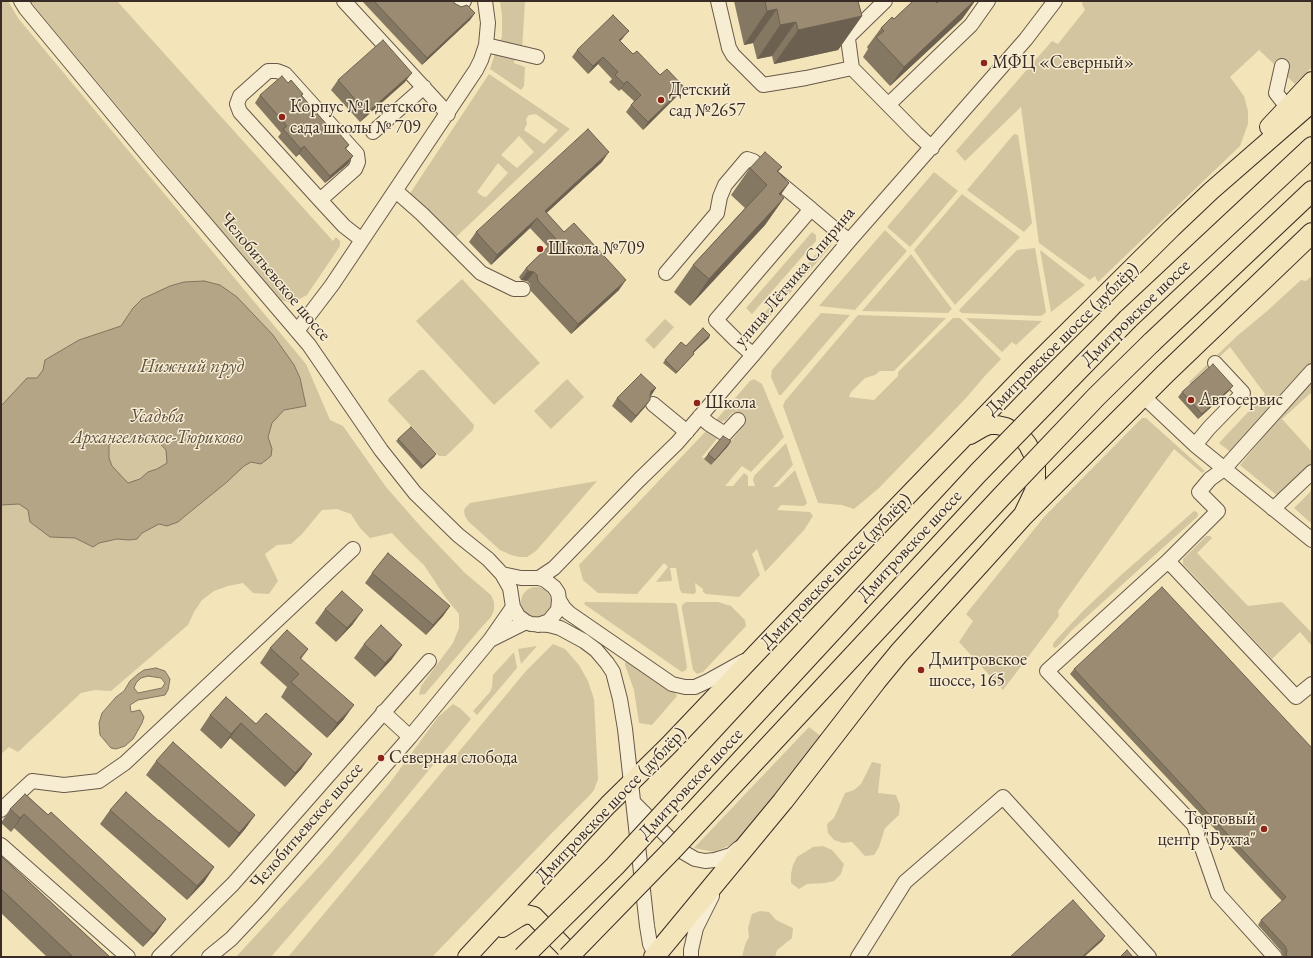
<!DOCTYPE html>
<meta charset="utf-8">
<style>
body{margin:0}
#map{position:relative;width:1313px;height:958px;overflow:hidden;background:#f3e4b9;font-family:"EB Garamond",serif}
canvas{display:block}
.frame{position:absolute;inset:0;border:2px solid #392b25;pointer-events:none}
</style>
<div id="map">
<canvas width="1313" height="958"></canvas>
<div class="frame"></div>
</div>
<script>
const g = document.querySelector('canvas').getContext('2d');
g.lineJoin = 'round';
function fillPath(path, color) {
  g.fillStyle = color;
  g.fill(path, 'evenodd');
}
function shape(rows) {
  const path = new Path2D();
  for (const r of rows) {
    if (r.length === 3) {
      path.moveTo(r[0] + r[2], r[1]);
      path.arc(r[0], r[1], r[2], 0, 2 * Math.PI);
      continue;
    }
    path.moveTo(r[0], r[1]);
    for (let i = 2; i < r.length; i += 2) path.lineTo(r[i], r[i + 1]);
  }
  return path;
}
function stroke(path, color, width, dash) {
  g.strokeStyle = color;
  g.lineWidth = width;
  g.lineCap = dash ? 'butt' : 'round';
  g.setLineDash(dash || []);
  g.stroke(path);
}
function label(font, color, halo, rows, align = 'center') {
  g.font = font + ' "EB Garamond",serif';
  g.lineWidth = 3;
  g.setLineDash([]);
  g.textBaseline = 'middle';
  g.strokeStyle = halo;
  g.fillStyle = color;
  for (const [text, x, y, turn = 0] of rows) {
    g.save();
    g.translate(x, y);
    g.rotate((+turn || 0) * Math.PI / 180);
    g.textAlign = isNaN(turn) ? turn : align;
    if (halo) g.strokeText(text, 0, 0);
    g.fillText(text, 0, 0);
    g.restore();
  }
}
const green = shape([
 [1,1,8,1,18,18,306,364,330,420,343,426,386,487,422,528,465,573,491,595,494,602,494,610,491,617,480,629,425,694,419,695,421,686,453,643,459,628,459,614,445,597,424,565,408,550,392,533,370,538,360,528,351,514,337,509,322,510,302,534,291,544,277,545,265,554,278,581,269,594,253,593,243,583,228,586,214,591,202,600,194,612,188,625,111,691,95,690,81,693,18,752,9,747,1,754],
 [30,1,117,1,333,241,336,237,340,241,340,246,307,295,292,303,281,300,270,289],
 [500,1,525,1,522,50,499,43,502,37,502,16],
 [1083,1,1312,1,1312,67,1295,84,1259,50,1230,77,1244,96,1248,111,1248,124,1240,146,1098,282,1095,276,1090,280,1039,243,1021,107,965,161,956,151,1052,41,1058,44,1085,10,1082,4],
 [496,51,516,54,514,63,525,67,524,86,521,90,490,69],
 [489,74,570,129,456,237,409,195],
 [536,114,558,130,544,144,524,130,527,124,526,119,529,115],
 [519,136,534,152,517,168,501,155],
 [498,163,508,173,486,197,482,196,477,192],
 [1014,134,1018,135,1032,223,1024,232,967,190],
 [934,172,958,191,910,247,887,227],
 [962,194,1020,237,955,305,930,273,914,250],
 [885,230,907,251,855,310,819,306],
 [812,232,816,235,816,241,752,314,746,308],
 [833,235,831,246,764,323,759,319],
 [1035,248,1046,312,1044,314,1041,316,962,313,959,311,960,309,1017,250],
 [1040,250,1085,285,1051,312],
 [911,254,952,309,948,313,862,311],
 [1312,276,1312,367,1233,454,1219,443,1265,394,1230,347,1191,385,1189,382,1237,336,1266,312,1301,280,1306,281],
 [462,279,540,363,494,405,416,321],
 [821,313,850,315,781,395,779,395,771,377,772,370],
 [858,315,946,318,894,371,880,371,875,375,865,378,851,392,849,397,874,400,898,376,898,372,953,318,960,318,1001,359,984,377,966,398,879,488,854,509,842,505,818,503,783,406,785,401],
 [966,318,1042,321,1016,345,1012,342,1002,352],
 [665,319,674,327,654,349,645,340],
 [420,370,424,370,474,425,473,430,446,456,439,456,388,401,389,398],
 [567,379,584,397,551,429,534,411],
 [754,379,762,384,784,437,751,472,742,466,725,486,733,486,744,473,748,476,748,486,755,486,753,480,754,476,786,443,793,465,773,487,778,487,795,470,807,503,804,506,781,505,777,510,810,512,813,516,804,530,765,572,757,549,752,554,760,575,739,597,706,594,703,592,703,589,695,583,696,592,694,594,682,593,680,590,676,568,670,568,672,580,671,581,656,582,668,567,664,563,637,594,598,593,583,580,579,565,707,430,720,435,702,457,711,465,745,424,733,412,726,420,721,422,716,420,750,381],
 [1312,382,1312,392,1282,419,1312,452,1312,463,1279,497,1240,465,1290,405],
 [1142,418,1146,418,1205,471,1202,473,1174,449,1058,611,1059,616,1003,690,959,642,973,621,966,614,1044,517],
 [597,481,536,551,527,557,519,557,511,555,500,550,468,521,465,516,464,511,465,508,470,503],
 [1312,490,1312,524,1294,508],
 [1194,511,1197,512,1198,515,1197,517,1072,630,1059,645,1055,648,1053,647,1053,644,1055,641,1083,611,1120,576],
 [1206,536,1210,536,1212,538,1197,553,1248,606,1282,602,1312,633,1312,646,1300,632,1272,659,1183,564,1183,559],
 [536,602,15],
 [585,602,675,603,677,605,687,667,686,670,682,672,679,670,584,604],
 [686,602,718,602,731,606,745,620,746,626,703,672,697,674,693,670,682,609,682,605],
 [553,644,565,649,579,665,588,681,594,699,598,779,594,790,589,796,549,836,432,957,288,957,526,671],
 [537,646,521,664,518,649],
 [514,652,517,668,477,715,473,711,490,692,492,687,493,675],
 [626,658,674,691,677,696,652,725,639,723,634,690,625,665],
 [453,704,461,709,471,719,358,856,271,957,236,957,327,858,389,784,438,717],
 [809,727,822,737,735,843,714,852,694,848],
 [872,762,881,764,878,793,896,795,900,805,899,815,885,828,879,847,874,855,865,856,852,842,843,843,834,840,828,833,827,824,834,818,845,793,854,790,861,784],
 [823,846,832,850,844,864,841,874,834,881,825,883,807,884,799,889,791,883,791,874,793,865,797,857,813,847],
 [760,911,769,912,776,920,793,928,792,938,777,950,775,957,742,957,745,945,749,937,748,928,752,914]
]);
const water = shape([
 [204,281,220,285,237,297,273,335,294,365,300,378,306,406,284,410,272,423,268,437,272,449,271,456,261,464,251,462,244,466,227,482,185,516,178,522,167,526,159,524,142,533,137,539,129,540,117,539,99,543,93,547,75,538,50,537,30,522,28,510,19,504,1,505,1,406,27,378,37,378,43,370,45,360,79,340,121,326,133,308,142,299,170,286,184,282,204,281],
 [144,435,157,440,166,450,167,463,157,469,148,472,140,479,128,483,112,466,109,458,109,445,119,437,133,437,144,435],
 [156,668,165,671,170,679,168,690,165,695,138,700,130,705,131,712,140,710,144,717,142,723,133,739,125,746,116,749,111,748,100,735,99,723,102,713,116,697,124,691,130,681,138,674,144,670,156,668],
 [148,676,161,678,165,683,162,688,138,693,134,688,136,683,141,678,148,676]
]);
const minor = shape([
 [21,1,26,9,153,162,309,345,381,450,415,493,458,535,488,559,502,574,510,588,513,607,518,616,526,622,531,624,549,625,560,628,584,641,596,650,607,663,613,672,620,699,625,729,647,926,650,944,656,957],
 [344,1,448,114],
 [718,1,729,48,733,55,763,85,806,78,852,68,916,133,932,148],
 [456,6,464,1],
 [845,17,852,68],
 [848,37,885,1],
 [486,45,537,57],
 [1282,66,1276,93,1287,107],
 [889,104,971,25,988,1],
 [373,132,424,87],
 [396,191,422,214,481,273,514,289,523,289],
 [320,200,355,169,358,162,357,154,285,74,277,71,268,71,240,96,237,104,240,112,320,200,344,226,362,240],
 [666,273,717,213,720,197,725,185,747,159,753,161,811,209],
 [297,331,332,285,476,70,481,60,486,45,488,23,485,1],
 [753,355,736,340,716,320,811,209,849,241],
 [1143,396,1195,445,1312,540],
 [653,404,687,432],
 [700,416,709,424,725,434,738,420],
 [1195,445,1209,428,1243,393,1215,363],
 [1273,509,1312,472],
 [1168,561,1296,697,1312,684],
 [502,574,521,578,539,578,545,580,554,587,558,593,559,600,558,610,549,621,538,625],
 [539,578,554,568,639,480,677,443,753,355,849,241,1026,39,1055,1],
 [559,600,564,608,569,613,672,684,685,687,695,687,708,681,744,661],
 [490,640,526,622],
 [383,712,410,737],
 [633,802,683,852,695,859,705,861,715,860,731,855,739,848],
 [1,810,32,781,64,785,99,781,125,763,353,549],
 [1,845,128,957],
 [159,957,233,884,429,661],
 [209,957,231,939,262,906,410,737,490,640,513,607],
 [691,957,691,950,696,928,712,896],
 [858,957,905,882,1003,797,1149,957],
 [1275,957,1218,894,1194,825,1047,671,1168,561,1218,511,1199,492,1210,479,1224,469,1312,371]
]);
const major = shape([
 [1269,127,1312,81],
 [970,435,982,428,989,425,997,425,1006,427,1013,431,1022,437,1028,445,1033,455,1036,467,1036,478,1034,491,1024,512],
 [502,928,518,918,526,914,534,916,574,957],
 [467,957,608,805,668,746,807,600,1030,369,1172,228,1211,191,1312,103]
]);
const highway = shape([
 [1128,319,1312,147],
 [1151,343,1312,191],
 [654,957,783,801,876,681,899,653,1022,517,1165,374,1312,233]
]);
const highwayBridge = shape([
 [523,957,615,866,978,473,1128,319],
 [568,957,674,848,1002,496,1097,396,1151,343]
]);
const wall = shape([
 [362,1,454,1,454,3,475,13,470,20,422,65],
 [734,1,858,1,862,16,838,50,774,64,772,56,757,59,753,43,744,45],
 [913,1,975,1,962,19,890,86,863,57,868,49,867,47,881,28,894,19],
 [623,38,620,41,633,54,679,94,643,130,626,112,631,105,634,101,621,89,619,91,609,82,612,79,598,64,588,74,572,57,577,50],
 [338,80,405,82,360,122,331,90],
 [288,83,303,94,302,96,335,134,349,145,346,149,348,164,325,183,299,154,296,157,278,137,281,133,255,103,260,95],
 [602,162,546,213,619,290,571,334,531,291,530,284,527,281,521,280,519,277,526,268,548,247,530,228,491,265,469,242,476,232],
 [782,167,778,172,789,183,780,195,784,198,765,225,690,306,674,292,693,265,745,208,731,195,750,168],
 [709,338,693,353,692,356,676,374,663,363,665,360,686,346],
 [1229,391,1198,419,1178,397,1182,392],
 [651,396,650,397,650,400,645,407,631,423,612,406,617,398],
 [398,439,436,454,434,457,421,469,396,441],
 [731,441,728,446,711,465,704,459,708,454],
 [372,573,450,606,443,616,426,635,365,583],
 [325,609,353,624,336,642,315,623],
 [364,644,392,659,375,677,354,658],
 [270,648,308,649,301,659,344,719,327,738,281,697,287,687,260,663],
 [1074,669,1312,748,1312,957,1283,957,1283,956,1281,951,1258,925,1261,920,1282,901,1070,674],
 [226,697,302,768,285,787,230,738,221,749,200,730,210,715],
 [156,761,255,815,245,829,229,848,146,775],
 [25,794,166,919,156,933,143,947,14,828,11,832,1,823,10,809],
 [110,810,159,821,214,867,204,882,187,900,100,824],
 [1,856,110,957,47,957,1,913]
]);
const shadedWall = shape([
 [974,1,975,1,962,19,890,86,904,67],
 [777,9,753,43,744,45,767,11],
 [475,13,470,20,422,65,427,58],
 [862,16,838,50,774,64,798,30],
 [796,22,772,56,757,59,780,25],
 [629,31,623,38,614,47,619,40],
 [603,57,598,64,588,74,593,66],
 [412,73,405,82,360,122,367,113],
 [627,81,621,89,619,91,624,84],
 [684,87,679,94,643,130,648,122],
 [304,146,299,154,296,157,301,149],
 [609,152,602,162,538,221,545,211],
 [353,156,348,164,325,183,330,176],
 [789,183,771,209,779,194],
 [784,198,765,225,690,306,709,279],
 [537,218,530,228,491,265,497,255],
 [528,271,534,272,527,281,521,280],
 [626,280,619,290,571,334,578,324],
 [710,335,709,338,691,355,693,352],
 [1233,386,1229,391,1198,419,1202,414],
 [656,388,651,396,646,399,651,391],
 [650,400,645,407,631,423,636,416],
 [731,441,728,446,711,465,715,460],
 [436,454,434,457,421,469,423,466],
 [450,606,443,616,426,635,433,625],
 [363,610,353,624,336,642,347,628],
 [402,645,392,659,375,677,385,663],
 [354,705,344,719,327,738,337,723],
 [241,723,230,738,221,749,231,734],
 [312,754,302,768,285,787,295,773],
 [24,814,14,828,11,832,20,818],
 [255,815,245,829,229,848,239,833],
 [214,867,204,882,187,900,197,886],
 [166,919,156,933,143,947,153,934],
 [1105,936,1102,941,1084,957,1082,957]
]);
const building = shape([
 [374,1,454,1,454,3,461,7,467,5,475,13,427,58,374,1],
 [765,1,858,1,862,16,798,30,796,22,780,25,777,9,767,11,765,1],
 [913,1,935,1,937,3,939,1,974,1,904,67,876,37,884,31,881,28,892,17,894,19,913,1],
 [613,15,629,31,619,40,633,54,637,51,660,75,667,69,684,87,648,122,631,105,641,95,627,81,624,84,615,75,618,72,603,57,593,66,577,50,613,15],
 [383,40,412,73,367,113,338,80,383,40],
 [282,76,288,83,291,80,303,94,301,95,335,134,338,132,349,145,345,148,353,156,330,176,304,146,301,149,283,129,287,126,260,95,282,76],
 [588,129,609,152,545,211,564,232,574,223,626,280,578,324,538,281,537,275,534,272,528,271,526,268,556,239,537,218,497,255,476,232,588,129],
 [765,152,782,167,777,171,789,183,779,194,784,198,709,279,693,265,767,185,750,168,765,152],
 [703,328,710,335,693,352,694,354,677,372,665,360,681,342,686,346,703,328],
 [1213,364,1233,386,1202,414,1182,392,1213,364],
 [641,374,656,388,651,391,650,396,650,400,636,416,617,398,641,374],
 [411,427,436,454,423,466,398,439,411,427],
 [723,436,731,441,715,460,708,454,723,436],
 [388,553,450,606,433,625,372,573,388,553],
 [1162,587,1312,748,1312,957,1288,957,1286,955,1287,951,1285,946,1261,920,1286,897,1074,669,1162,587],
 [342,591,363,610,347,628,325,609,342,591],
 [381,625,402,645,385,663,364,644,381,625],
 [287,630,308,649,300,658,354,705,337,723,291,682,299,674,270,648,287,630],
 [226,697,256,724,266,713,312,754,295,773,241,723,231,734,210,715,226,697],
 [173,742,255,815,239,833,156,761,173,742],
 [126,792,159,821,159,820,214,867,197,886,110,810,126,792],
 [25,794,48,815,51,812,166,919,153,934,24,814,20,818,10,809,25,794],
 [1,856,110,957,73,957,1,889,1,856],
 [1073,900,1105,936,1082,957,1010,957,1073,900],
 [1127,950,1133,957,1120,957,1127,950]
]);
const markers = [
 [984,63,4,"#8f2418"],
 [661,100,4,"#8f2418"],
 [282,117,4,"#8f2418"],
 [540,249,4,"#8f2418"],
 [1191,400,4,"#8f2418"],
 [697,403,4,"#8f2418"],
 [921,670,4,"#8f2418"],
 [381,758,4,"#8f2418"],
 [1264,829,4,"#8f2418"]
];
const poiNames = [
 ["МФЦ «Северный»",992,63],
 ["Детский",669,90],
 ["сад №2657",669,111],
 ["Корпус №1 детского",290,107],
 ["сада школы № 709",290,128],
 ["Школа №709",548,249],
 ["Автосервис",1199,400],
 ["Школа",705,403],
 ["Дмитровское",929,660],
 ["шоссе, 165",929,681],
 ["Северная слобода",389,758],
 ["Торговый",1256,819,"right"],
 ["центр \"Бухта\"",1256,840,"right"]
];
const streetNames = [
 ["Челобитьевское шоссе",275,277,50],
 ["улица Лётчика Спирина",795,277,-50],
 ["Дмитровское шоссе",1136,313,-44],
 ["Дмитровское шоссе (дублёр)",1062,339,-45],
 ["Дмитровское шоссе",910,546,-47],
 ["Дмитровское шоссе (дублёр)",836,571,-46],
 ["Дмитровское шоссе",691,784,-47],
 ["Дмитровское шоссе (дублёр)",611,805,-46],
 ["Челобитьевское шоссе",307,826,-49]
];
const parkNames = [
 ["Усадьба",157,417],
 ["Архангельское-Тюриково",157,438]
];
const waterNames = [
 ["Нижний пруд",192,367]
];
fillPath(green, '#d3c5a0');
fillPath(water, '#b4a587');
stroke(water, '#837460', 1);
stroke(minor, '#68594a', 16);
stroke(major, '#392b25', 20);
stroke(highway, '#392b25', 22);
stroke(minor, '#f7edd2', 14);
stroke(major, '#f3e4b9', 18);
stroke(highway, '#f3e4b9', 20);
stroke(highwayBridge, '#392b25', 22, []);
stroke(highwayBridge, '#f3e4b9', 20);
fillPath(wall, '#847862');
fillPath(shadedWall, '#6c6150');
fillPath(building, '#9a8b72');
stroke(building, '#6c6150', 1);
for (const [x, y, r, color] of markers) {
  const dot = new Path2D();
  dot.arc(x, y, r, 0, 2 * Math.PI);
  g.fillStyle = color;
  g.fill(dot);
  stroke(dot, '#f7edd2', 1.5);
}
label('18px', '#392b25', '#f7edd2', poiNames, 'left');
label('18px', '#392b25', '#f7edd2', streetNames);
label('italic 18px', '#584a3e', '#f7edd2', parkNames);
label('italic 19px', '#5e5042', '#f7edd2', waterNames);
</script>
